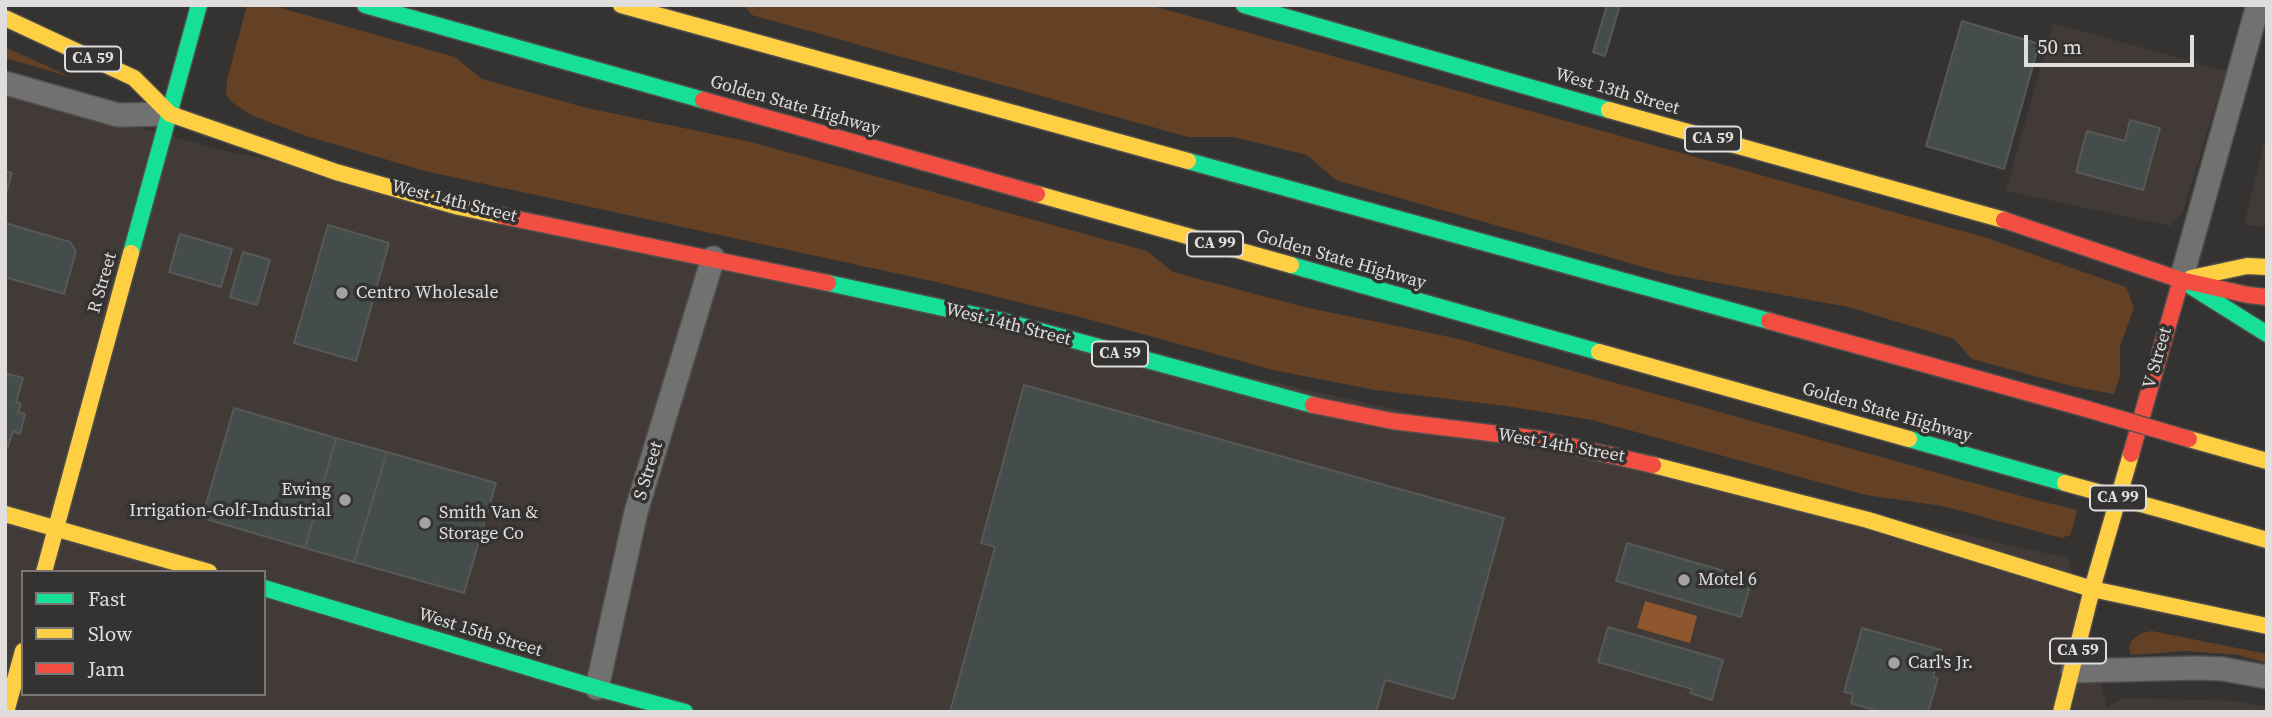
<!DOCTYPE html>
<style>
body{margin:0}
#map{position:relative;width:2272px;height:717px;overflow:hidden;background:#343332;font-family:"Source Serif 4",serif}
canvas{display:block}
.frame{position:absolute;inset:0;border:7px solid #e0dedd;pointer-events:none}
.legend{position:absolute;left:21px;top:570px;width:245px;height:126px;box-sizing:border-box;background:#353331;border:2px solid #797776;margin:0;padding:9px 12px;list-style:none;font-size:21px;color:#e0dedd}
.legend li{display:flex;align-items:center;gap:14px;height:35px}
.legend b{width:35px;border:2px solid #797776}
.scale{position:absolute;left:2024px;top:35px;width:170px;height:32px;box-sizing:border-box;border:4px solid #e0dedd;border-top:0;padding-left:9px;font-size:21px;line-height:24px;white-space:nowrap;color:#e0dedd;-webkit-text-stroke:5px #353331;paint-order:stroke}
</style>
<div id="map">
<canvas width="2272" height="717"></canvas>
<div class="frame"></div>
<ul class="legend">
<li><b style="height:9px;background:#16e098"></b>Fast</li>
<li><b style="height:9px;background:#ffcf43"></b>Slow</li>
<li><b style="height:9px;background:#f24e42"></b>Jam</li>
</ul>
<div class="scale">50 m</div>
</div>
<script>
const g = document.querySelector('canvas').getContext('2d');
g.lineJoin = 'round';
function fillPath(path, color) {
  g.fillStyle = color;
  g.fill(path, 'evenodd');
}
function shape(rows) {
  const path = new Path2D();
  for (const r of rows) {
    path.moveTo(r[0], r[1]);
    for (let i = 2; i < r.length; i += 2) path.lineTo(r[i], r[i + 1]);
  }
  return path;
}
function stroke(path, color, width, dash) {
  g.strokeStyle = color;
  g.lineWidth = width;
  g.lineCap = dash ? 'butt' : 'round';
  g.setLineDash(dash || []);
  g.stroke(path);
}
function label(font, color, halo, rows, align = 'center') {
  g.font = font + ' "Source Serif 4",serif';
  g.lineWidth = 7;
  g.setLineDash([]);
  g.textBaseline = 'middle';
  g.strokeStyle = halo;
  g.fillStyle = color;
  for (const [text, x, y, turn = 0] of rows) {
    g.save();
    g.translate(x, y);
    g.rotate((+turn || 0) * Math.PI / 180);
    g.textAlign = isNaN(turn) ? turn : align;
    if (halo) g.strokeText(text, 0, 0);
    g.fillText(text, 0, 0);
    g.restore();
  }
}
const built = shape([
 [2053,23,2226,71,2182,214,2171,226,2006,191],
 [5,93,219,149,2068,558,2107,707,2123,698,2234,701,2267,707,2267,712,5,712],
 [23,572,264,572,264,694,23,694],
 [2267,132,2267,227,2244,225]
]);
const green = shape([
 [247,5,270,5,455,57,482,79,587,108,751,142,1147,251,1173,272,1304,307,1455,338,2024,497,2077,510,2073,527,2070,535,2062,538,1942,506,1866,495,1592,420,1506,406,1375,390,1273,370,1084,318,936,282,425,171,303,135,251,115,233,103,226,95,227,80],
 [744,5,1149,5,1987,238,2126,287,2134,308,2120,346,2120,376,2114,394,2071,386,1972,359,1954,339,1848,307,1668,274,1336,180,1307,155,1234,137,1188,137,752,15],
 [5,47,71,77,5,58],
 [2152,631,2267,654,2267,663,2238,655,2185,651,2131,655,2129,648,2131,641,2141,633]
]);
const water = shape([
 [1645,601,1697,616,1690,643,1637,628]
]);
const building = shape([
 [1607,5,1620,5,1605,56,1593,52,1607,5],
 [1962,21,2039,44,2004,169,1926,146,1962,21],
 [2130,120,2160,128,2143,190,2076,172,2087,131,2125,141,2130,120],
 [5,171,12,173,5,196,5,171],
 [5,223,70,242,76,251,64,294,5,277,5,223],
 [328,225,389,243,356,361,294,343,328,225],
 [180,234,232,249,221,287,169,272,180,234],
 [243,252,270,260,257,305,230,297,243,252],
 [5,373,23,378,16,402,21,404,18,412,25,414,20,434,13,431,8,447,5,446,5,373],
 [1024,385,1504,518,1454,699,1385,680,1376,712,950,712,995,547,981,543,1024,385],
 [234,408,336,438,305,548,202,518,234,408],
 [336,438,387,452,354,562,305,548,336,438],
 [387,452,496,483,464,593,354,562,387,452],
 [1627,543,1752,579,1741,617,1616,581,1627,543],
 [1608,627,1723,660,1712,700,1690,693,1692,689,1598,662,1608,627],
 [1862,628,1941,650,1933,677,1938,678,1928,712,1881,712,1851,703,1853,694,1844,692,1862,628]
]);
const street = shape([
 [5,83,118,115,170,114],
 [2181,280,2258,5],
 [2073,671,2199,668,2223,669,2267,677],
 [597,688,636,512,713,258]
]);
const fast = shape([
 [365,5,703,100],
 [1244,5,1609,110],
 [1188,161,1769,321],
 [131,253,199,5],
 [1291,265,1599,352],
 [2181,280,2267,334],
 [828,283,1003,321,1313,405],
 [1909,439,2065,483],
 [264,588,597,688,685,712]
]);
const slow = shape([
 [621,5,1188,161],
 [5,18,134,78,170,114],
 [1609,110,2004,220],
 [170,114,336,172,459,207,502,216],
 [1037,194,1291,265],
 [2191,278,2247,266,2267,267],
 [1599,352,1909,439],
 [2189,439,2267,461],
 [1653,465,1868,520,2092,589],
 [2170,512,2267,540],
 [5,514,209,572],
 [44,572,131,253],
 [2092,589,2267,626],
 [6,712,23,651],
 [2061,712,2092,589,2131,454]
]);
const jam = shape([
 [703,100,1037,194],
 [502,216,828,283],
 [2004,220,2181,280,2248,295,2267,297],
 [1769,321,2087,409],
 [1313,405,1392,421,1539,439,1653,465],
 [2131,454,2181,280]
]);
const slowBridge = shape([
 [2065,483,2170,512]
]);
const jamBridge = shape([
 [2087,409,2189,439]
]);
const markers = [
 [342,293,7,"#a4a2a1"],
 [345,500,7,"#a4a2a1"],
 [425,523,7,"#a4a2a1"],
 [1684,580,7,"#a4a2a1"],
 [1894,663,7,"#a4a2a1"]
];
const shields = [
 [93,59,56],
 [1713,139,56],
 [1215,244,56],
 [1120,354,56],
 [2118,498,56],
 [2078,651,56]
];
const shieldNames = [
 ["CA 59",93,59],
 ["CA 59",1713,139],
 ["CA 99",1215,244],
 ["CA 59",1120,354],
 ["CA 99",2118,498],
 ["CA 59",2078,651]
];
const streetNames = [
 ["West 13th Street",1617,92,16],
 ["Golden State Highway",795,106,16],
 ["West 14th Street",454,202,14],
 ["Golden State Highway",1341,260,16],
 ["R Street",103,283,-74],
 ["West 14th Street",1008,325,14],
 ["V Street",2158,358,-74],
 ["Golden State Highway",1887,413,16],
 ["West 14th Street",1561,446,10],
 ["S Street",649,471,-73],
 ["West 15th Street",480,633,17]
];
const poiNames = [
 ["Centro Wholesale",356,293],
 ["Ewing",331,490,"right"],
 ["Irrigation-Golf-Industrial",331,511,"right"],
 ["Smith Van &",439,513],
 ["Storage Co",439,534],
 ["Motel 6",1698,580],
 ["Carl's Jr.",1908,663]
];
fillPath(built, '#413a36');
fillPath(green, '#644024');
fillPath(water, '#8e572d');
fillPath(building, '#444d4b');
stroke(building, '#585857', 2);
stroke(street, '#504e4d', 26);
stroke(fast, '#504e4d', 19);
stroke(slow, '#504e4d', 19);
stroke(jam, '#504e4d', 19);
stroke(street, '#717171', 23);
stroke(fast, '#16e098', 16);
stroke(slow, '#ffcf43', 16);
stroke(jam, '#f24e42', 16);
stroke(slowBridge, '#504e4d', 19, []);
stroke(jamBridge, '#504e4d', 19, []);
stroke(slowBridge, '#ffcf43', 16);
stroke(jamBridge, '#f24e42', 16);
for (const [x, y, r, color] of markers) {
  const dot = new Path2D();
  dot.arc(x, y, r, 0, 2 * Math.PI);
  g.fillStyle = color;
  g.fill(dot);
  stroke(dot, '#353331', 2.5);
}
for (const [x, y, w] of shields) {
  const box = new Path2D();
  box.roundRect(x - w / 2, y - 12.5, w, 25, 5);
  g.fillStyle = '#353331';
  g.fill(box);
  stroke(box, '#e0dedd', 2);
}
label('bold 16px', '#e0dedd', null, shieldNames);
label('18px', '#e0dedd', '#353331', streetNames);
label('18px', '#e0dedd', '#353331', poiNames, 'left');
</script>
